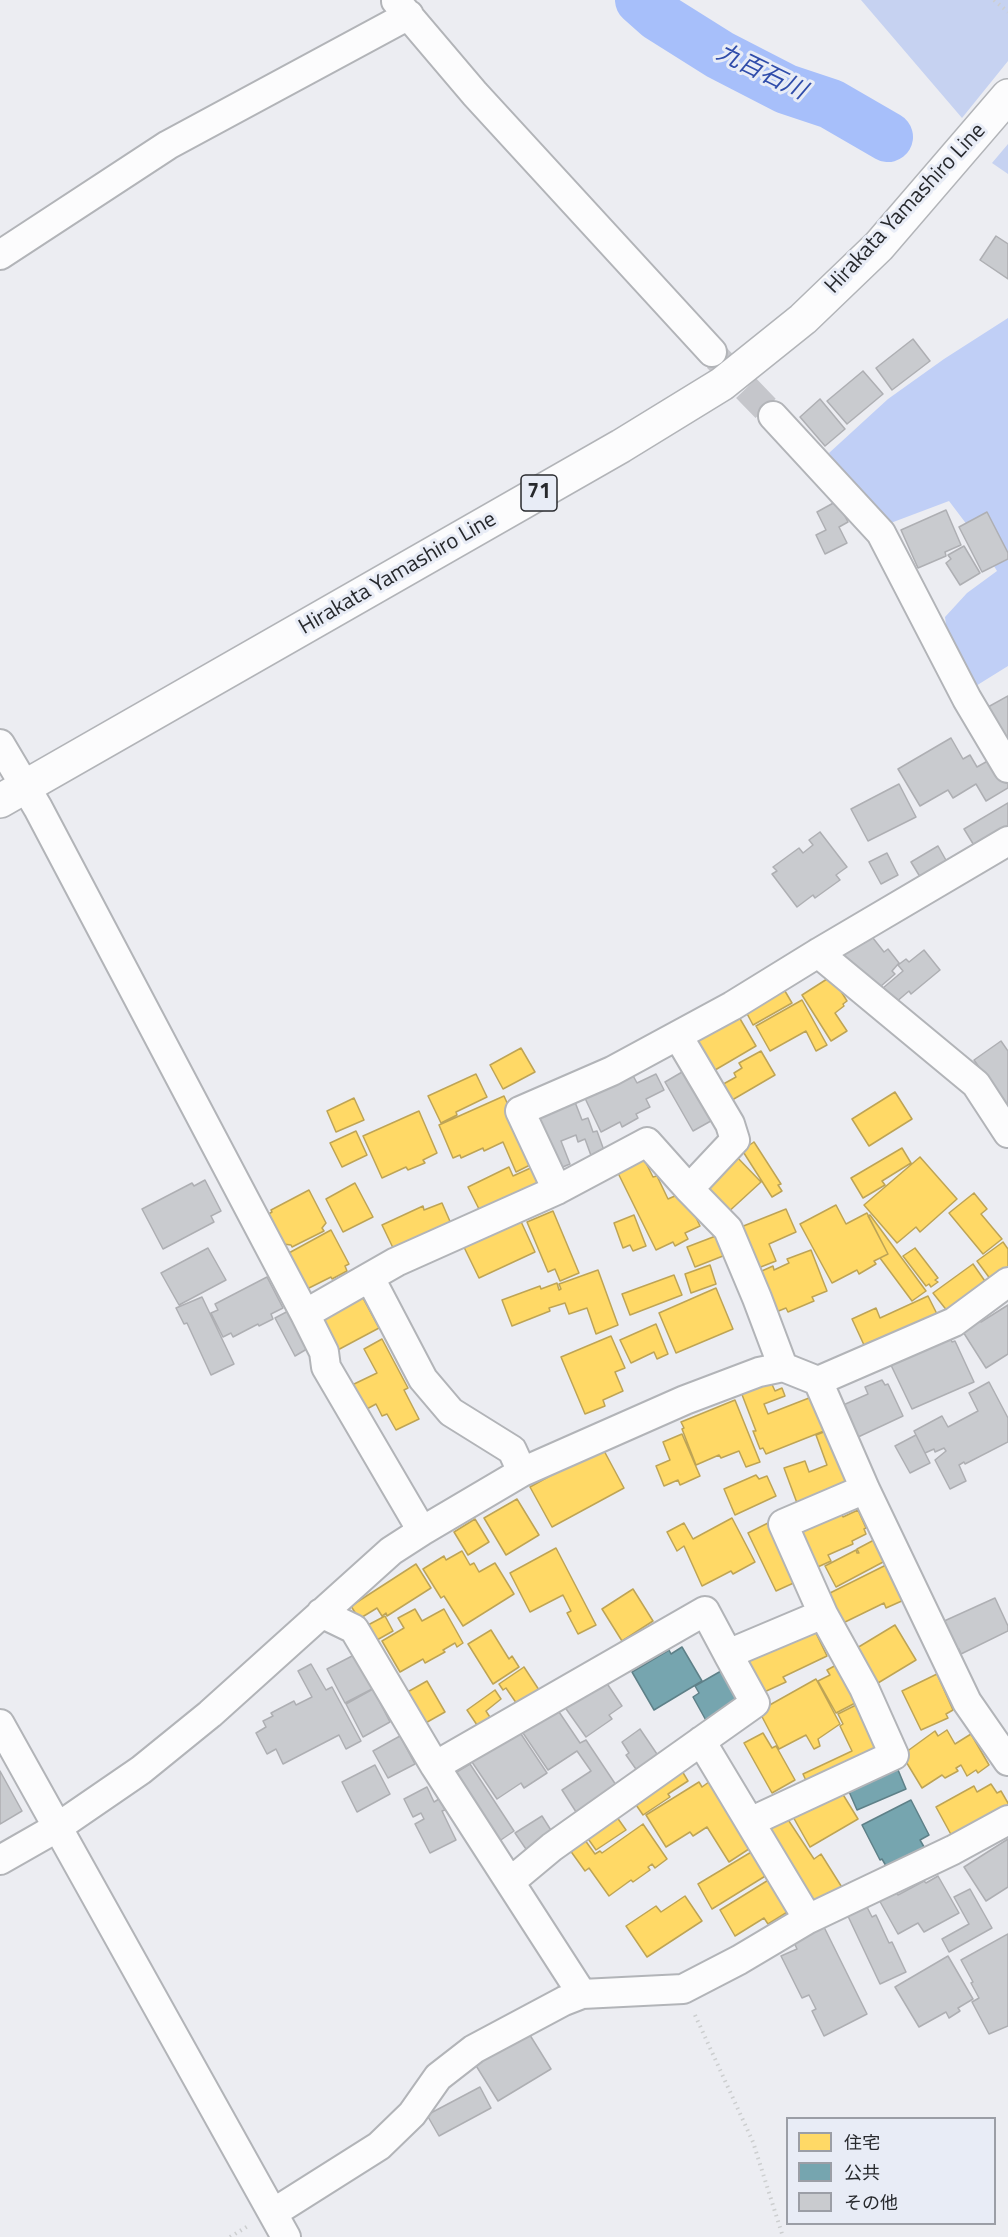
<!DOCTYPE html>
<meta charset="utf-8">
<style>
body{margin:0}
#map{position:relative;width:1008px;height:2237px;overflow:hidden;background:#ecedf2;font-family:"Titillium Web","Noto Sans JP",sans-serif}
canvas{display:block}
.legend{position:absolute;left:786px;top:2117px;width:210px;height:108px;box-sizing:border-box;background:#e8ecf6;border:2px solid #9b9ea6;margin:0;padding:8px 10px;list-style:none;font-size:18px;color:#27292d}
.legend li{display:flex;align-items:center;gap:12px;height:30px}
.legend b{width:30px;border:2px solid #9b9ea6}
</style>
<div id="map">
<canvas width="1008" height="2237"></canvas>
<ul class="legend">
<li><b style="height:16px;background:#ffd966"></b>住宅</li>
<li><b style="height:16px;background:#76a5af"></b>公共</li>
<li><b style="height:16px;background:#c9cbcf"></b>その他</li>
</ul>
</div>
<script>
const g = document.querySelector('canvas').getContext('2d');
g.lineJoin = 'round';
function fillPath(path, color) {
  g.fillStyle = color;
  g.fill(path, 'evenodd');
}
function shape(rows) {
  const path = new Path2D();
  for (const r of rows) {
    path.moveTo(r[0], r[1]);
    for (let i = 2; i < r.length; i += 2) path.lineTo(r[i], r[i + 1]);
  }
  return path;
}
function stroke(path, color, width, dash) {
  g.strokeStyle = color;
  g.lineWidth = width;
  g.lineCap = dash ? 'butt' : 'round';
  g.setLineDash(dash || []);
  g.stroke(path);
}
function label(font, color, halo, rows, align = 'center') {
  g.font = font + ' "Titillium Web","Noto Sans JP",sans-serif';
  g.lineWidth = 6;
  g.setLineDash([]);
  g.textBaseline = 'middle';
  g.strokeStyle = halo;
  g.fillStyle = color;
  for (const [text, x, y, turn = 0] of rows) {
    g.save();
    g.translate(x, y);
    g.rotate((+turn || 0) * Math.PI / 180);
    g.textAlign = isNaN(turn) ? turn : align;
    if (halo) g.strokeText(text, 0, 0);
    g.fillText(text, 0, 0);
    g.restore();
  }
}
const green = shape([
 [861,0,1008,0,1008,61,962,118],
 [1008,144,1008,174,992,163]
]);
const forest = shape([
 [1008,318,1008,666,971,689,948,641,945,617,967,593,997,571,977,538,949,501,888,524,877,520,829,453,888,399,944,359]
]);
const homes = shape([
 [827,979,830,982,834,980,847,1001,843,1004,844,1006,835,1013,847,1031,831,1041,802,995,827,979],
 [782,986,792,1003,753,1025,744,1008,782,986],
 [802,1000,827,1045,816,1051,806,1031,770,1051,756,1026,802,1000],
 [739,1017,756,1046,710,1073,693,1045,698,1042,696,1037,739,1017],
 [521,1048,535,1072,503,1089,490,1065,521,1048],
 [761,1051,775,1075,727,1103,718,1087,736,1077,734,1073,742,1068,739,1063,761,1051],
 [476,1074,487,1097,456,1112,457,1115,441,1123,428,1096,476,1074],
 [895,1092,912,1119,869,1146,852,1119,895,1092],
 [504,1096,534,1163,516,1172,503,1142,484,1151,483,1148,461,1158,460,1155,453,1158,439,1125,504,1096],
 [354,1098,364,1120,336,1132,327,1111,354,1098],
 [419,1111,437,1153,423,1160,425,1163,408,1170,406,1167,382,1178,363,1136,419,1111],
 [356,1131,367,1155,342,1167,330,1143,356,1131],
 [754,1142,781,1184,778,1185,782,1191,772,1197,742,1150,754,1142],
 [902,1148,911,1163,882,1181,885,1185,863,1198,851,1178,902,1148],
 [734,1154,761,1182,725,1215,699,1188,734,1154],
 [643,1157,653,1177,657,1176,668,1199,684,1192,700,1226,685,1233,688,1239,675,1246,673,1242,656,1250,616,1169,643,1157],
 [920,1157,957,1199,920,1232,916,1227,897,1243,864,1205,920,1157],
 [535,1166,544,1185,480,1211,468,1187,509,1167,513,1176,535,1166],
 [355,1183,373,1217,343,1232,326,1199,355,1183],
 [309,1190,326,1223,322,1228,324,1231,292,1247,291,1245,283,1244,267,1215,272,1212,271,1210,309,1190],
 [974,1193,987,1209,981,1214,1002,1239,983,1254,949,1213,974,1193],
 [442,1203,452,1226,395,1252,382,1225,423,1206,424,1210,442,1203],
 [836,1205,846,1224,867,1213,888,1254,874,1261,876,1264,859,1274,857,1270,832,1283,800,1224,836,1205],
 [786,1209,796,1232,769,1244,776,1261,753,1270,736,1229,786,1209],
 [553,1211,579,1273,560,1281,555,1269,548,1272,527,1222,553,1211],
 [518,1215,535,1252,479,1278,461,1241,518,1215],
 [634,1215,646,1246,633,1251,630,1245,623,1248,614,1223,634,1215],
 [870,1215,926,1291,912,1301,880,1258,888,1254,868,1216,870,1215],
 [331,1230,349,1264,345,1266,347,1271,332,1279,331,1277,307,1289,287,1254,331,1230],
 [721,1234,728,1254,695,1267,687,1247,721,1234],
 [1003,1242,1008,1249,1008,1268,991,1280,977,1261,1003,1242],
 [915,1248,938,1278,935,1280,938,1282,931,1287,929,1284,926,1286,903,1256,915,1248],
 [811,1250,827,1291,812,1297,814,1301,788,1312,786,1308,771,1314,755,1274,773,1266,774,1270,789,1263,787,1259,811,1250],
 [973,1264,987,1284,948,1312,933,1293,973,1264],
 [710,1265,716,1284,691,1293,685,1274,710,1265],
 [598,1270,618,1325,596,1334,587,1308,569,1314,565,1303,549,1308,550,1311,512,1326,502,1300,540,1286,541,1289,557,1283,559,1290,561,1289,559,1284,598,1270],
 [674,1275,682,1295,630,1315,622,1294,674,1275],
 [716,1288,733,1329,676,1353,659,1313,716,1288],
 [928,1296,937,1314,888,1337,887,1335,864,1345,852,1319,876,1308,880,1318,928,1296],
 [363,1298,379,1328,334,1352,316,1319,332,1315,363,1298],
 [656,1324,668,1354,657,1359,654,1352,631,1363,620,1340,656,1324],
 [611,1336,625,1368,615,1372,623,1391,603,1400,605,1406,585,1414,561,1357,611,1336],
 [382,1339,408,1388,404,1390,419,1419,396,1430,387,1414,382,1416,376,1404,365,1410,352,1385,377,1373,364,1349,382,1339],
 [770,1380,775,1391,782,1388,785,1396,764,1404,768,1414,809,1398,812,1404,818,1402,829,1429,766,1454,763,1448,760,1449,753,1431,756,1431,741,1392,770,1380],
 [735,1400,760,1462,746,1467,739,1451,721,1458,719,1455,696,1465,682,1429,684,1428,681,1422,735,1400],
 [829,1430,850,1483,797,1503,784,1468,805,1461,809,1472,827,1465,816,1435,829,1430],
 [682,1434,700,1476,680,1485,678,1480,664,1486,656,1466,670,1460,663,1442,682,1434],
 [602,1447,624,1488,552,1527,530,1487,602,1447],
 [756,1475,759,1479,767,1476,776,1496,735,1515,724,1489,756,1475],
 [517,1499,539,1535,506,1555,484,1518,517,1499],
 [839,1507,843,1517,858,1510,866,1528,864,1529,866,1534,852,1541,853,1544,828,1555,831,1561,811,1570,793,1528,839,1507],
 [732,1518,755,1562,733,1574,731,1571,702,1586,684,1546,677,1551,667,1532,684,1523,693,1539,732,1518],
 [475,1519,489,1542,468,1555,454,1532,475,1519],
 [770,1522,798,1581,776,1591,748,1533,770,1522],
 [874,1540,885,1561,836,1587,825,1566,856,1550,857,1553,859,1553,857,1549,874,1540],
 [556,1548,596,1625,578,1634,567,1613,571,1611,563,1595,530,1612,510,1573,556,1548],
 [462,1551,470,1565,474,1563,479,1572,495,1563,514,1594,463,1626,444,1596,441,1598,423,1569,444,1556,446,1560,462,1551],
 [416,1564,431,1588,387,1616,386,1613,382,1616,377,1608,359,1619,351,1606,416,1564],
 [886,1565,904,1600,886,1608,884,1603,841,1624,826,1595,886,1565],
 [633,1589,653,1621,622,1641,602,1609,633,1589],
 [415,1609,422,1621,444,1609,463,1643,457,1647,455,1643,443,1650,445,1652,425,1663,423,1659,400,1672,382,1641,404,1628,398,1618,415,1609],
 [385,1616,393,1631,377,1640,368,1625,385,1616],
 [895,1625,916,1660,873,1686,852,1651,895,1625],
 [814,1629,827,1656,783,1677,786,1682,762,1693,746,1662,814,1629],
 [491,1630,509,1659,512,1656,519,1667,493,1684,468,1644,491,1630],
 [840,1663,861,1700,836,1713,818,1681,830,1675,827,1670,840,1663],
 [524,1667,541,1693,519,1707,506,1688,503,1690,499,1684,524,1667],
 [937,1674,953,1710,946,1714,948,1718,921,1730,902,1691,937,1674],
 [816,1679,840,1724,818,1739,820,1746,814,1749,806,1735,779,1749,759,1711,816,1679],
 [427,1681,445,1712,422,1725,404,1694,427,1681],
 [495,1690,501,1699,486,1711,493,1722,481,1731,467,1710,495,1690],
 [862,1702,884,1749,808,1785,803,1774,852,1751,840,1726,843,1724,838,1714,862,1702],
 [947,1730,955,1744,971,1734,989,1765,978,1773,976,1770,967,1776,961,1765,956,1768,958,1771,945,1778,942,1775,922,1788,902,1755,935,1731,938,1736,947,1730],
 [763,1733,772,1748,776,1746,795,1780,772,1793,744,1743,763,1733],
 [679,1766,688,1781,668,1794,670,1797,643,1815,632,1799,679,1766],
 [713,1779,755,1845,729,1862,707,1827,693,1836,690,1832,666,1847,646,1815,699,1782,702,1787,713,1779],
 [991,1784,997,1793,1001,1791,1008,1803,1008,1809,954,1840,936,1807,974,1786,977,1792,991,1784],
 [839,1788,858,1819,810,1847,792,1815,839,1788],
 [783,1812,814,1859,821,1854,843,1889,817,1905,813,1899,808,1902,760,1827,783,1812],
 [614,1813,626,1830,596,1850,584,1833,614,1813],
 [643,1824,667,1859,655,1868,652,1864,648,1867,650,1870,633,1882,631,1880,609,1896,589,1868,585,1871,567,1846,582,1836,595,1854,600,1851,602,1853,643,1824],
 [753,1851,767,1875,712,1909,698,1884,753,1851],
 [770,1879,789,1911,768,1924,764,1918,735,1936,720,1910,770,1879],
 [685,1896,702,1921,647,1957,626,1926,656,1906,661,1912,685,1896]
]);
const public = shape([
 [682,1647,702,1681,654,1710,632,1672,669,1650,671,1654,682,1647],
 [721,1671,740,1704,708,1724,693,1697,699,1693,695,1686,721,1671],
 [896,1765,906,1789,857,1810,847,1787,896,1765],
 [911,1800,929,1835,920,1840,927,1852,889,1871,882,1859,880,1860,862,1825,911,1800]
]);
const river = shape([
 [640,0,658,16,720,55,786,89,831,104,888,137]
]);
const building = shape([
 [996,236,1008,244,1008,279,980,260,996,236],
 [913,339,930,361,892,390,876,368,913,339],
 [863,371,883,394,847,424,827,401,863,371],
 [820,399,845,429,825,446,800,417,820,399],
 [837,501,848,522,839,527,847,543,825,554,816,535,826,530,817,512,837,501],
 [946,510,961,545,945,552,946,556,918,568,901,530,946,510],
 [987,512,1008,553,1008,559,982,572,959,527,987,512],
 [964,546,980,573,960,585,946,563,951,559,948,555,964,546],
 [1008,696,1008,743,988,707,1008,696],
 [951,738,963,759,970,755,977,767,993,758,1008,782,1008,788,986,801,976,784,953,798,948,790,920,806,898,769,951,738],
 [899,784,916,817,868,841,851,809,899,784],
 [1008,803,1008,827,975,847,964,829,1008,803],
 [820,832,847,867,836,875,840,880,815,898,813,895,797,907,772,874,777,871,773,867,799,848,803,853,813,845,809,840,820,832],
 [938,846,947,862,922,880,911,862,938,846],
 [887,853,898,875,881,884,869,862,887,853],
 [869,933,884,952,888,949,899,963,892,971,895,974,873,993,836,953,869,933],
 [924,950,940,970,911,994,909,991,895,1003,883,988,903,971,898,965,906,959,909,962,924,950],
 [1001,1041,1008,1051,1008,1108,974,1060,1001,1041],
 [689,1068,718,1117,693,1131,665,1082,689,1068],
 [630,1070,637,1083,656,1074,664,1090,646,1099,650,1107,636,1114,638,1118,622,1127,620,1122,601,1132,583,1094,630,1070],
 [573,1097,582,1120,588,1118,593,1132,597,1131,606,1156,593,1161,585,1139,578,1142,576,1135,561,1141,570,1164,553,1171,531,1113,573,1097],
 [205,1180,221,1211,211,1216,214,1222,163,1249,142,1209,192,1183,194,1186,205,1180],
 [208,1248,226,1280,179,1305,161,1273,208,1248],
 [267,1277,283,1308,271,1314,273,1319,259,1326,258,1324,233,1337,231,1333,223,1337,211,1313,218,1310,215,1304,267,1277],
 [202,1297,234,1364,211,1375,187,1323,184,1324,176,1308,202,1297],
 [1008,1305,1008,1354,986,1368,960,1327,977,1316,981,1322,1008,1305],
 [292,1309,312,1346,295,1356,275,1318,292,1309],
 [948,1333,952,1342,955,1341,974,1382,912,1409,889,1361,948,1333],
 [882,1380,885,1385,888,1384,903,1416,856,1438,841,1406,868,1394,865,1387,882,1380],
 [989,1382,1008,1418,1008,1442,965,1464,964,1462,959,1465,966,1481,950,1489,935,1460,946,1451,944,1448,935,1452,934,1449,925,1453,914,1431,942,1416,948,1427,978,1411,969,1393,989,1382],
 [916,1435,930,1463,910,1473,895,1446,916,1435],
 [995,1598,1008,1626,1008,1631,961,1654,959,1649,955,1651,942,1622,995,1598],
 [354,1655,372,1689,345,1703,327,1669,354,1655],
 [311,1664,326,1690,332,1687,361,1741,346,1749,339,1735,283,1764,276,1749,267,1754,256,1733,266,1727,263,1721,273,1716,271,1713,294,1701,296,1705,312,1697,298,1671,311,1664],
 [604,1679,622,1706,609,1715,612,1719,586,1737,564,1706,604,1679],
 [373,1689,390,1722,363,1737,346,1704,373,1689],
 [555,1706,580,1743,586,1740,618,1788,578,1815,562,1790,591,1771,577,1751,548,1770,521,1730,555,1706],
 [640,1729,659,1757,638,1772,626,1755,629,1753,622,1742,640,1729],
 [519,1731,547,1773,524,1788,521,1783,497,1799,472,1762,519,1731],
 [400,1736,415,1764,388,1778,373,1751,400,1736],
 [470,1764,514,1831,495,1844,455,1773,470,1764],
 [375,1765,390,1794,357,1812,342,1782,375,1765],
 [0,1771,22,1811,0,1824,0,1771],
 [427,1787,434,1802,439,1799,445,1810,442,1811,456,1840,430,1853,415,1824,424,1819,421,1813,413,1817,404,1799,427,1787],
 [542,1816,554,1835,528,1852,515,1833,542,1816],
 [1008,1839,1008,1887,986,1901,964,1867,1008,1839],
 [938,1876,959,1913,924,1932,918,1923,898,1934,878,1898,894,1889,898,1895,924,1881,926,1883,938,1876],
 [970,1889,992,1928,949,1952,942,1939,969,1924,954,1897,970,1889],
 [865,1903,872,1917,876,1915,889,1943,892,1942,906,1972,880,1984,846,1912,865,1903],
 [822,1923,867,2014,824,2036,812,2011,816,2009,809,1995,802,1998,781,1956,797,1949,792,1938,822,1923],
 [1008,1934,1008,2026,989,2034,972,2002,979,1998,971,1983,973,1982,961,1960,1008,1934],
 [948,1956,973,1999,958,2008,960,2011,949,2018,946,2012,919,2027,895,1987,948,1956],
 [528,2032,551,2069,498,2101,475,2064,528,2032],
 [480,2087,491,2108,439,2136,427,2115,480,2087]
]);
const minorTunnel = shape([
 [717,358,773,416]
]);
const path = shape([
 [994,0,1008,12],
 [695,2015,753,2142,783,2237],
 [230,2237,248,2226]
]);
const minor = shape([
 [396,1,475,94,712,352],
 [0,255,168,145,409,15],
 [773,416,881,533,967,699,1008,768],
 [0,744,38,808,305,1314,324,1352,326,1367,422,1531],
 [818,953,976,1084,1008,1133],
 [678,1036,730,1124,735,1140,689,1189,728,1229,757,1298,783,1367],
 [557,1190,520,1111,612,1071,732,1006,818,953,1008,841],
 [370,1278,423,1379,451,1412,512,1450,522,1472],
 [305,1314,396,1262,557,1190,647,1142,689,1189],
 [818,1381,954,1322,1008,1282],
 [321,1613,354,1629,435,1766,582,1994],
 [0,1724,286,2237],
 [701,1741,808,1919],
 [435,1766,705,1611,728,1654,823,1614],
 [750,1822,894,1755,864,1688,823,1614,783,1524,865,1489],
 [0,1860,58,1827,141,1770,210,1714,391,1551,422,1531,522,1472,685,1400,759,1372,783,1367,818,1381,865,1489,967,1702,1008,1761],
 [510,1882,552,1847,755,1703,728,1654],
 [273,2213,379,2146,412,2114,438,2077,474,2049,564,2001,582,1994,683,1989,739,1960,808,1919,953,1850,1008,1820]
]);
const major = shape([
 [0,801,621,446,722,384,803,319,879,246,1008,96]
]);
const shields = [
 [539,493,36]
];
const shieldNames = [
 ["71",539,493]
];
const streetNames = [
 ["Hirakata Yamashiro Line",906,209,-47],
 ["Hirakata Yamashiro Line",398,574,-30]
];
const waterNames = [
 ["九百石川",761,73,26]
];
fillPath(green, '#c6d2f1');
fillPath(forest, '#c0cff6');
fillPath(homes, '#ffd966');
stroke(homes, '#bea455', 1.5);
fillPath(public, '#76a5af');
stroke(public, '#5e8088', 1.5);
stroke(river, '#a7bffa', 50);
fillPath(building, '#c9cbcf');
stroke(building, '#aeafb3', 1.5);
stroke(minorTunnel, '#c5c6cb', 28, [28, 14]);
stroke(minor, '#b2b4b8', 32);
stroke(major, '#b2b4b8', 36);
stroke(path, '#cccecf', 4, [1.5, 4.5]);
stroke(minor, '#fcfcfd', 28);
stroke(major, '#fcfcfd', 33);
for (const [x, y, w] of shields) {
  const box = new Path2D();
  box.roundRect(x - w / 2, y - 18, w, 36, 4.5);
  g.fillStyle = '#e8ecf6';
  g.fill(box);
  stroke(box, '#27292d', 1.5);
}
label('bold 21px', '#27292d', null, shieldNames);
label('22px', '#27292d', '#e8ecf6', streetNames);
label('italic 24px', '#2f4caa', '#e8ecf6', waterNames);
</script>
